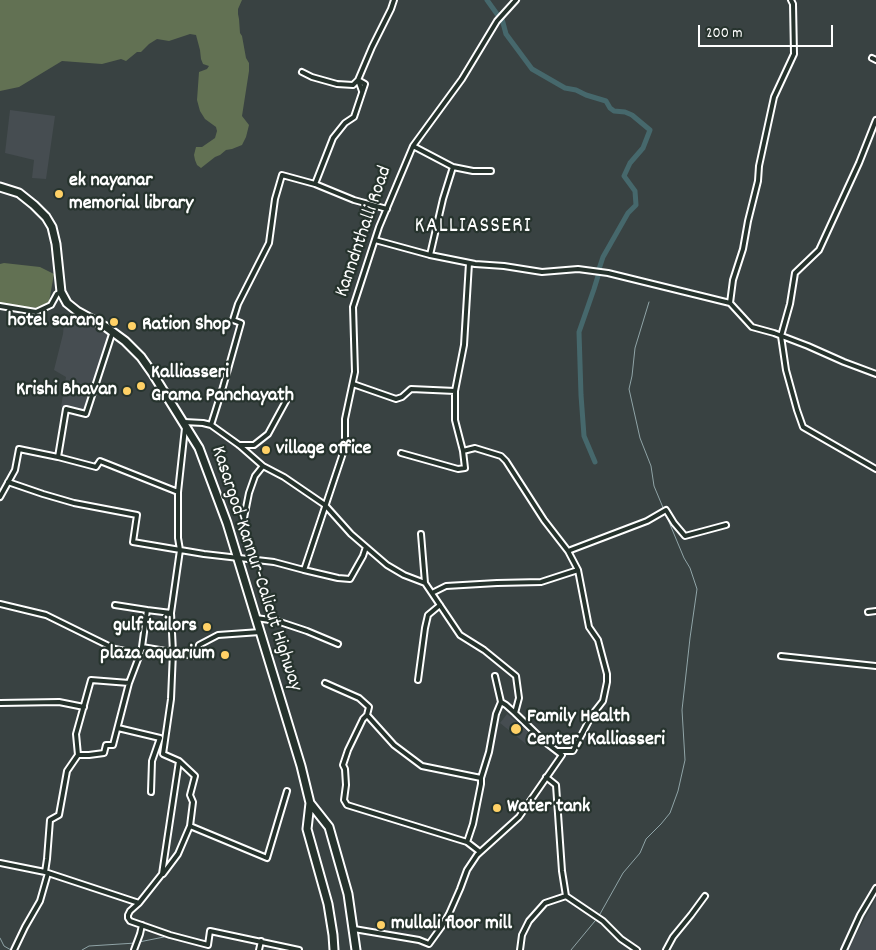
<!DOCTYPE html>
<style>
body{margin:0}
#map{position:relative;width:876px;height:950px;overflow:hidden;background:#394242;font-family:Dekko,sans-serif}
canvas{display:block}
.scale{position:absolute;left:698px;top:25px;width:135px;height:22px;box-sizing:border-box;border:2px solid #fff;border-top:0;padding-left:6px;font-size:15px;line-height:18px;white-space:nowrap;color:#fff;-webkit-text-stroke:4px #26332d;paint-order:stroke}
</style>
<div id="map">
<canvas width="876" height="950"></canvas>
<div class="scale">200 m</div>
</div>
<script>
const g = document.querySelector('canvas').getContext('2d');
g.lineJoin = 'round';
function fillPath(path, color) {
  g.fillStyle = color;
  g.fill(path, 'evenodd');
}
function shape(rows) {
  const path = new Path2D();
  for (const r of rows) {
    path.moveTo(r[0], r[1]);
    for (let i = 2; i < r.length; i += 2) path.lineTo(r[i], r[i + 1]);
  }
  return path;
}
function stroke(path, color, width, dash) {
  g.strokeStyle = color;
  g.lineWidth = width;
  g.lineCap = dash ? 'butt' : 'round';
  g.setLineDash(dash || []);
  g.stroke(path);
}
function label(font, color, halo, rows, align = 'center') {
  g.font = font + ' Dekko,sans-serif';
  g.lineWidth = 4.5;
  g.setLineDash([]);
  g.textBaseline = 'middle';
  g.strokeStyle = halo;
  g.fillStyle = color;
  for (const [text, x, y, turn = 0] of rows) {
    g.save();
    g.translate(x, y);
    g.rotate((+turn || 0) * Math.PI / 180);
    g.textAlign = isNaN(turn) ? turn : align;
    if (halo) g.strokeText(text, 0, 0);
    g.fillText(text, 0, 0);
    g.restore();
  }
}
const built = shape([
 [10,110,55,116,46,179,32,178,34,160,5,153],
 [65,313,109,334,85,412,61,407,66,377,54,370,63,334],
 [507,714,532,735,526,744,500,723],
 [876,898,876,950,848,950,850,946]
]);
const green = shape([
 [0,0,242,0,238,9,238,14,239,19,240,33,242,36,246,58,249,63,249,71,242,116,249,125,246,137,242,145,232,149,226,150,220,155,215,157,201,168,197,165,195,160,194,155,196,147,202,147,215,138,217,131,216,127,205,119,200,111,197,100,199,72,207,69,209,66,203,64,201,59,200,50,196,35,190,34,169,41,157,39,149,44,141,52,137,52,126,61,121,59,102,64,62,61,19,87,0,91],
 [4,263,40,267,54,274,49,302,42,308,21,307,0,304,0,264]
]);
const stream = shape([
 [600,914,623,873,640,853,646,839,661,824,670,813,678,791,685,760,682,710,690,638,697,589,690,568,684,558,654,486,651,466,640,438,629,389,632,376,635,348,649,302],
 [0,938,4,946,11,950],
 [139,942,164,937],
 [82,950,89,946,136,943],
 [571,950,595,921]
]);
const canal = shape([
 [487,0,497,14],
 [502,19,506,34,532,69,565,88,576,90,586,95,606,101,610,108,614,111,625,112,632,115,650,130,643,148,630,163,624,176,635,191,636,205,628,213,603,257,599,269],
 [595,462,584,436,581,395,579,332,594,289,598,276]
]);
const street = shape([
 [516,0,497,21,462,79,413,146,453,167,443,199,430,255,475,264,504,266,542,272,578,269,608,273,730,303,752,327,774,333,808,346,844,362,876,374],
 [872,58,876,60],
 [302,72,312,77,337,84,353,85,358,80,362,91],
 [876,120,859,163,819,250,795,273,790,304,781,336,786,370,797,410,803,427,876,469],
 [453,167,473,171,491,171],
 [315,184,354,200,387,209],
 [375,240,430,255],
 [730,303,733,280,743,249,748,221,758,181,759,166,774,97,794,54,793,4,791,0],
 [0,306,36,312,51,305,57,294,61,292],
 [353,384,396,399,402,397,411,389,455,391],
 [184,422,203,423,211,425,239,445,263,466,284,477,325,505,351,534,387,565,404,575,425,583,460,635,484,650,516,676,519,698,515,713,545,742,562,755,519,817,477,855,467,870,460,889,449,914,442,926,429,944,419,940,354,929],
 [211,425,223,387,241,323,233,320,238,304,269,243,275,199,282,175,315,184,333,138,345,123,354,117,365,84,358,80,372,47,391,9,394,0],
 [239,445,254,445,268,434,286,401],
 [463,451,475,448,501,456,506,461,544,520,568,551,578,570,589,627,598,640,607,674,607,682,603,701,592,715,573,751,557,751],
 [401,453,458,469,465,468,463,451,455,420,455,391,464,345,469,263],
 [58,457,96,467,100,461,178,492],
 [8,482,43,494,74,503,137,515,133,542,204,554,274,562,304,570,345,447,345,419,355,372,353,307,379,227,413,146],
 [0,497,15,470,19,449,58,457,66,409,86,414,113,331],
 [244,518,249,493,255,476,263,466],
 [421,534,425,583],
 [568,551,647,521,666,510,674,523,685,536,726,525],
 [304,570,338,578,350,579,363,556,366,547],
 [432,593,446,586,497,583,541,582,578,570],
 [0,604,46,615,115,649,140,654,142,647,195,656,199,645,218,635,260,632],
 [115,605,147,610],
 [868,612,876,611],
 [256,618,277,621,307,631,338,644],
 [142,647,147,610,171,613,180,550,178,538,178,492,185,428],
 [781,656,876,666],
 [418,680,425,628,428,615,440,605],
 [325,683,359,698,369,707,367,715,363,719,348,750,343,765,345,769,346,785,344,800,347,805,467,842,480,852],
 [501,702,506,705,515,713],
 [0,703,59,702,84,707],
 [367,715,394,745,422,766,481,778],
 [118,728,160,738,152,761,151,792],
 [78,755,89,755,104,753,106,745,113,745,129,683],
 [179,761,195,776,190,795,193,802,190,826,267,858,287,791],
 [546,777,556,785,562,871,566,896,603,921,621,939,637,950],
 [467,842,473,824,481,784,481,778,489,752,496,714,501,702,495,676],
 [0,863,45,872,139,903,130,911,128,915,128,918,130,921,170,935,208,945,210,931,299,950],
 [45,872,47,859,50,820,59,815,67,771,78,755,76,734,91,680,129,683,140,654],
 [163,874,178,854,190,826],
 [139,903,162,874,179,761,163,754,171,699,173,652,171,613],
 [14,950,25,927,40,901,48,873],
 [134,950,140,934,142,925],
 [259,950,261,941],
 [520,950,522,935,529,921,545,903,566,896],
 [666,950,673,937,691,915,705,896],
 [844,950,860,915,876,888]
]);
const highway = shape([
 [0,187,19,193,34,205,46,217,52,227,56,244,61,292,67,303,77,311,106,327,125,341,141,357,153,374,199,448,227,523,301,766,310,803,307,829,328,904,333,935,334,950],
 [310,803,329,827,348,894,356,950]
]);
const markers = [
 [59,194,5,"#ffd166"],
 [114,322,5,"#ffd166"],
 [132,326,5,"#ffd166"],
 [141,386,5,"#ffd166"],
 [127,391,5,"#ffd166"],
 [266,450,5,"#ffd166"],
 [207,627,5,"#ffd166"],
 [225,655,5,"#ffd166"],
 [516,729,6,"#ffd166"],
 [497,808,5,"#ffd166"],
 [381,925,5,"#ffd166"]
];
const poiNames = [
 ["ek nayanar",69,182],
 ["memorial library",69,205],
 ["hotel sarang",104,322,"right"],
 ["Ration Shop",142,326],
 ["Kalliasseri",151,374],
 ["Grama Panchayath",151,397],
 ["Krishi Bhavan",117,391,"right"],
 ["village office",276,450],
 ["gulf tailors",197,627,"right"],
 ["plaza aquarium",215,655,"right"],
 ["Family Health",527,718],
 ["Center, Kalliasseri",527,741],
 ["Water tank",507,808],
 ["mullali floor mill",391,925]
];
const streetNames = [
 ["Kanndnthalli Road",365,232,-71],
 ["Kasargod-Kannur-Calicut Highway",255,569,72]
];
const quarterNames = [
 ["KALLIASSERI",473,228]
];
fillPath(built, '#464d51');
fillPath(green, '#627153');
stroke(stream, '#90a4a7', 1);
stroke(canal, '#46686c', 5);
stroke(street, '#fff', 8);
stroke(highway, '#fff', 11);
stroke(street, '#26332d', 4);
stroke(highway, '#26332d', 7);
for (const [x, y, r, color] of markers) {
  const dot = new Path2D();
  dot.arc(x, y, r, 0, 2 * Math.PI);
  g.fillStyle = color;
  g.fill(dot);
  stroke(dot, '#26332d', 2);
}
label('bold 20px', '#fff', '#26332d', poiNames, 'left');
label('20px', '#fff', '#26332d', streetNames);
g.letterSpacing = '1px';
label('22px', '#fff', '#26332d', quarterNames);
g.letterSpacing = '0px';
</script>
